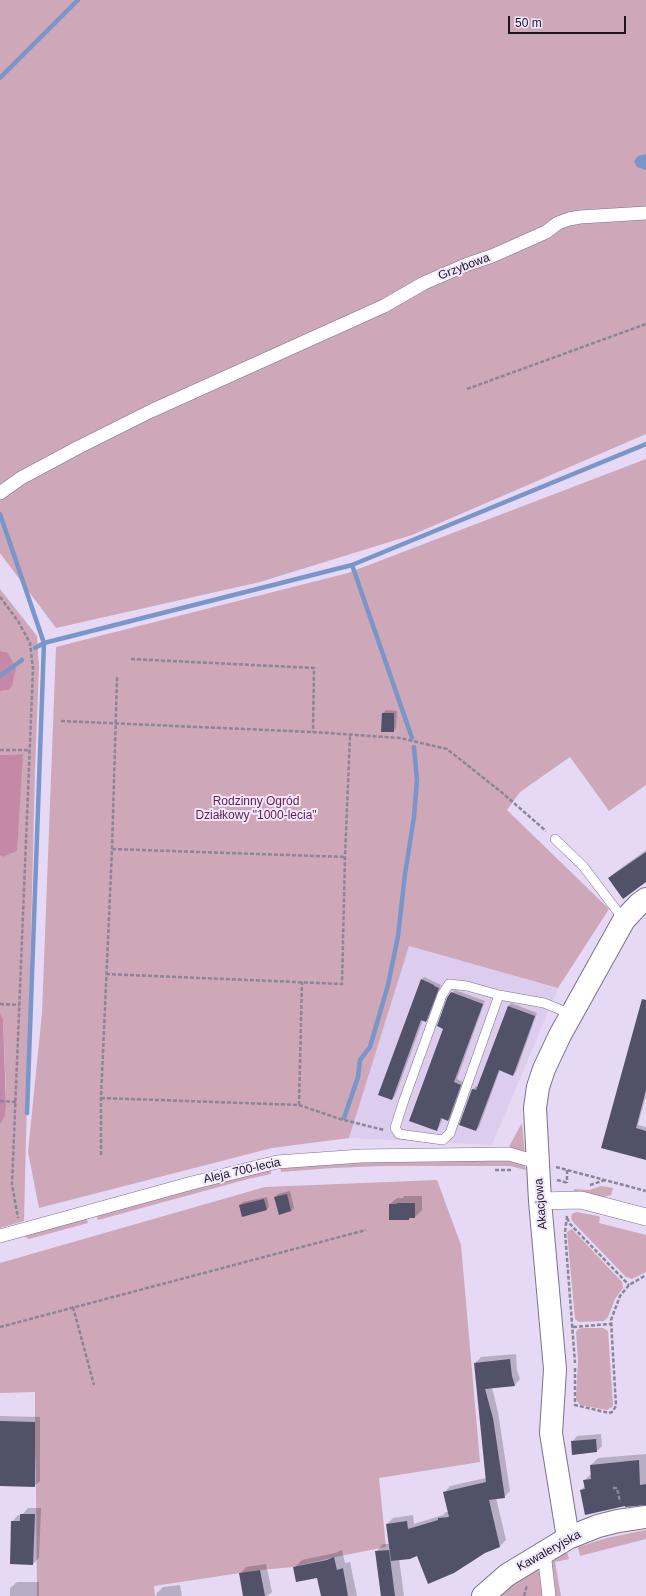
<!DOCTYPE html>
<meta charset="utf-8">
<style>
body{margin:0}
#map{position:relative;width:646px;height:1596px;overflow:hidden;background:#e5d9f5;font-family:Helvetica,sans-serif}
canvas{display:block}
.scale{position:absolute;left:508px;top:16px;width:118px;height:18px;box-sizing:border-box;border:2px solid #1a161f;border-top:0;padding-left:5px;font-size:12px;line-height:14px;white-space:nowrap;color:#1a161f;-webkit-text-stroke:3px #f1e8fe;paint-order:stroke}
</style>
<div id="map">
<canvas width="646" height="1596"></canvas>
<div class="scale">50 m</div>
</div>
<script>
const g = document.querySelector('canvas').getContext('2d');
g.lineJoin = 'round';
function fillPath(path, color) {
  g.fillStyle = color;
  g.fill(path, 'evenodd');
}
function shape(rows) {
  const path = new Path2D();
  for (const r of rows) {
    path.moveTo(r[0], r[1]);
    for (let i = 2; i < r.length; i += 2) path.lineTo(r[i], r[i + 1]);
  }
  return path;
}
function stroke(path, color, width, dash) {
  g.strokeStyle = color;
  g.lineWidth = width;
  g.lineCap = dash ? 'butt' : 'round';
  g.setLineDash(dash || []);
  g.stroke(path);
}
function label(font, color, halo, rows, align = 'center') {
  g.font = font + ' Helvetica,sans-serif';
  g.lineWidth = 4;
  g.setLineDash([]);
  g.textBaseline = 'middle';
  g.strokeStyle = halo;
  g.fillStyle = color;
  for (const [text, x, y, turn = 0] of rows) {
    g.save();
    g.translate(x, y);
    g.rotate((+turn || 0) * Math.PI / 180);
    g.textAlign = isNaN(turn) ? turn : align;
    if (halo) g.strokeText(text, 0, 0);
    g.fillText(text, 0, 0);
    g.restore();
  }
}
const built = shape([
 [409,946,558,988,492,1145,349,1138]
]);
const green = shape([
 [0,0,646,0,646,434,412,535,260,582,56,628,0,553],
 [646,459,646,785,609,811,570,757,520,792,507,810,609,909,558,988,409,946,349,1138,272,1148,39,1208,28,1152,42,1013,56,647,348,573],
 [0,589,37,636,39,668,35,771,24,1221,0,1228,0,1125,5,1116,6,1094,3,1018,0,1013,0,855,2,857,23,754,0,755,0,691,9,690,7,652,0,651],
 [522,1123,525,1155,506,1152],
 [505,1159,524,1164,526,1170,510,1166,384,1166,332,1168,281,1172,280,1165,305,1162],
 [270,1167,271,1174,248,1179,98,1220,96,1213],
 [437,1180,461,1245,480,1462,379,1478,386,1547,335,1557,293,1567,260,1570,154,1586,155,1596,37,1596,36,1493,36,1472,35,1452,35,1392,0,1393,0,1263,265,1187],
 [601,1186,613,1188,611,1195,604,1197,574,1193,574,1189,589,1190],
 [576,1212,598,1216,600,1217,599,1223,646,1235,646,1272,632,1279,626,1277,573,1222,571,1218,572,1214],
 [86,1216,88,1223,29,1239,24,1236],
 [572,1229,622,1282,623,1288,615,1299,608,1317,604,1321,579,1322,575,1319,567,1232],
 [582,1328,603,1328,608,1331,613,1406,607,1410,580,1405,576,1399,578,1360,576,1332,578,1329],
 [646,1530,646,1539,580,1556,578,1547,607,1538],
 [567,1552,569,1559,555,1562,561,1596,551,1596,547,1562],
 [542,1563,547,1596,495,1596]
]);
const forest = shape([
 [0,651,7,652,16,668,12,686,9,690,0,691],
 [23,754,17,851,2,857,0,855,0,755],
 [0,1013,3,1018,6,1106,5,1116,0,1125]
]);
const water = shape([
 [646,154,646,170,637,167,634,161,638,156]
]);
const shadow = shape([
 [386,710,397,711,396,728,393,731,383,713],
 [646,850,646,881,609,878,617,871],
 [424,977,441,985,429,1018,426,1021,423,1020,395,1096,392,1099,421,980],
 [455,990,485,1001,457,1079,463,1082,451,1117,448,1120,443,1118,439,1127,436,1130,444,1028,452,993],
 [511,1003,537,1013,516,1072,513,1075,500,1070,479,1127,476,1130,473,1089,476,1086,478,1087,508,1006],
 [646,1012,646,1096,638,1125,646,1127,646,1159,602,1147],
 [290,1191,294,1208,291,1211,275,1197,278,1194],
 [404,1196,422,1196,422,1210,415,1217,411,1217,409,1219,390,1219,390,1204,397,1198,403,1198],
 [267,1197,269,1207,266,1210,240,1205,243,1202],
 [516,1354,517,1370,520,1379,514,1386,492,1388,498,1412,510,1491,504,1497,496,1498,506,1540,500,1546,418,1555,399,1559,404,1596,381,1596,376,1552,383,1544,390,1544,387,1524,393,1518,413,1515,414,1524,443,1515,446,1512,449,1512,444,1493,450,1486,486,1478,475,1363,481,1357],
 [0,1416,40,1417,40,1481,34,1486,0,1485],
 [601,1434,602,1446,597,1451,572,1442,577,1436],
 [646,1454,646,1503,581,1490,585,1486,584,1481,591,1474,591,1465,598,1458],
 [28,1508,41,1508,39,1558,33,1564,11,1563,12,1522,18,1515,21,1516],
 [342,1550,345,1563,350,1562,357,1596,322,1596,318,1577,294,1568,302,1560,335,1553],
 [266,1564,272,1592,267,1596,244,1596,240,1574,246,1567],
 [17,1582,39,1582,39,1596,10,1596,10,1588],
 [180,1585,182,1596,157,1596,156,1594,163,1587]
]);
const stream = shape([
 [0,78,78,0],
 [0,514,44,643,27,1113],
 [352,565,646,444],
 [35,648,44,643,352,565,412,738],
 [0,676,22,660],
 [344,1118,358,1077,360,1060,370,1047,388,985,398,936,405,874,414,817,417,780,414,747]
]);
const building = shape([
 [382,713,394,713,394,732,381,732],
 [646,852,646,882,623,899,608,878],
 [421,979,434,985,434,986,439,988,426,1022,421,1020,392,1100,378,1095],
 [451,992,483,1004,454,1082,461,1085,448,1121,441,1118,437,1131,409,1121,443,1029,437,1026,447,998],
 [642,999,646,1000,646,1090,636,1128,646,1131,646,1160,601,1148],
 [508,1006,535,1016,513,1076,499,1070,476,1131,459,1125,472,1089,476,1090],
 [287,1194,291,1211,279,1215,274,1197],
 [264,1199,267,1210,242,1217,239,1205],
 [397,1203,415,1203,415,1218,409,1218,409,1220,389,1220,389,1204,397,1204],
 [510,1359,512,1376,515,1386,485,1389,493,1418,505,1498,489,1500,500,1547,485,1553,454,1573,428,1584,417,1556,410,1559,391,1561,386,1524,407,1521,408,1529,438,1520,438,1518,449,1517,443,1492,486,1482,474,1363],
 [0,1421,35,1422,35,1487,0,1486],
 [596,1439,597,1452,572,1455,571,1441],
 [639,1460,640,1485,646,1484,646,1505,625,1507,625,1506,585,1515,580,1490,585,1489,583,1480,591,1479,590,1465],
 [20,1514,35,1514,33,1565,10,1564,11,1521,20,1521],
 [389,1550,395,1596,381,1596,375,1551],
 [334,1557,337,1570,343,1568,348,1596,321,1596,317,1578,296,1582,293,1567,327,1560],
 [260,1570,265,1596,243,1596,239,1573]
]);
const path = shape([
 [467,389,646,324],
 [0,597,18,621,30,643,33,669,12,1185,18,1218],
 [131,659,314,668,313,732],
 [61,721,313,732,400,738,447,749,500,791,546,831],
 [0,750,29,750],
 [112,849,345,857],
 [106,974,342,984,345,857,350,735],
 [0,1004,19,1005],
 [101,1098,299,1105,340,1119,384,1130],
 [0,1101,16,1102],
 [299,1105,302,982],
 [101,1155,101,1098,112,849,117,677],
 [556,1167,646,1191],
 [495,1170,512,1170],
 [567,1170,567,1183],
 [557,1180,568,1183],
 [590,1185,605,1180],
 [567,1216,565,1232,575,1363],
 [567,1218,570,1224,629,1285],
 [73,1307,94,1385],
 [0,1327,366,1230],
 [573,1327,610,1324],
 [575,1368,575,1405,609,1413,612,1412,616,1406,611,1320,620,1296,629,1285,646,1275],
 [613,1488,617,1488,620,1502],
 [524,1596,527,1585]
]);
const service = shape([
 [555,839,583,866,624,920],
 [499,995,450,1133,443,1140,399,1134,395,1128,404,1100,442,995,449,984,467,986,499,995,544,1003,571,1014]
]);
const pedestrian = shape([
 [0,493,21,478,79,447,151,411,384,306,424,283,468,264,492,256,546,232,558,223,569,219,580,217,646,213],
 [0,1236,192,1183,277,1162,361,1156,509,1154,537,1162],
 [545,1561,549,1596]
]);
const minor = shape([
 [540,1201,581,1200,646,1217]
]);
const tertiary = shape([
 [568,1538,551,1433,555,1369,540,1201,535,1108,538,1087,544,1069,560,1035,624,920,639,904,646,899],
 [483,1596,507,1575,568,1538,598,1526,618,1521,646,1517]
]);
const streetNames = [
 ["Grzybowa",464,267,-21],
 ["Aleja 700-lecia",242,1171,-13],
 ["Akacjowa",541,1204,-95],
 ["Kawaleryjska",549,1551,-29]
];
const parkNames = [
 ["Rodzinny Ogród",256,802],
 ["Działkowy \"1000-lecia\"",256,816]
];
fillPath(built, '#dccdef');
fillPath(green, '#cea7b9');
fillPath(forest, '#c489a6');
fillPath(water, '#7a96c8');
fillPath(shadow, '#0003');
stroke(stream, '#7a96c8', 4.5);
fillPath(building, '#51526a');
stroke(service, '#7c728a', 10);
stroke(pedestrian, '#7c728a', 14);
stroke(minor, '#7c728a', 18);
stroke(tertiary, '#7c728a', 24);
stroke(path, '#8c8497', 2.5, [4, 2]);
stroke(service, '#fff', 9);
stroke(pedestrian, '#fff', 13);
stroke(minor, '#fff', 17);
stroke(tertiary, '#fff', 22);
label('12px', '#1a161f', '#f1e8fe', streetNames);
label('12px', '#631d46', '#f1e8fe', parkNames);
</script>
